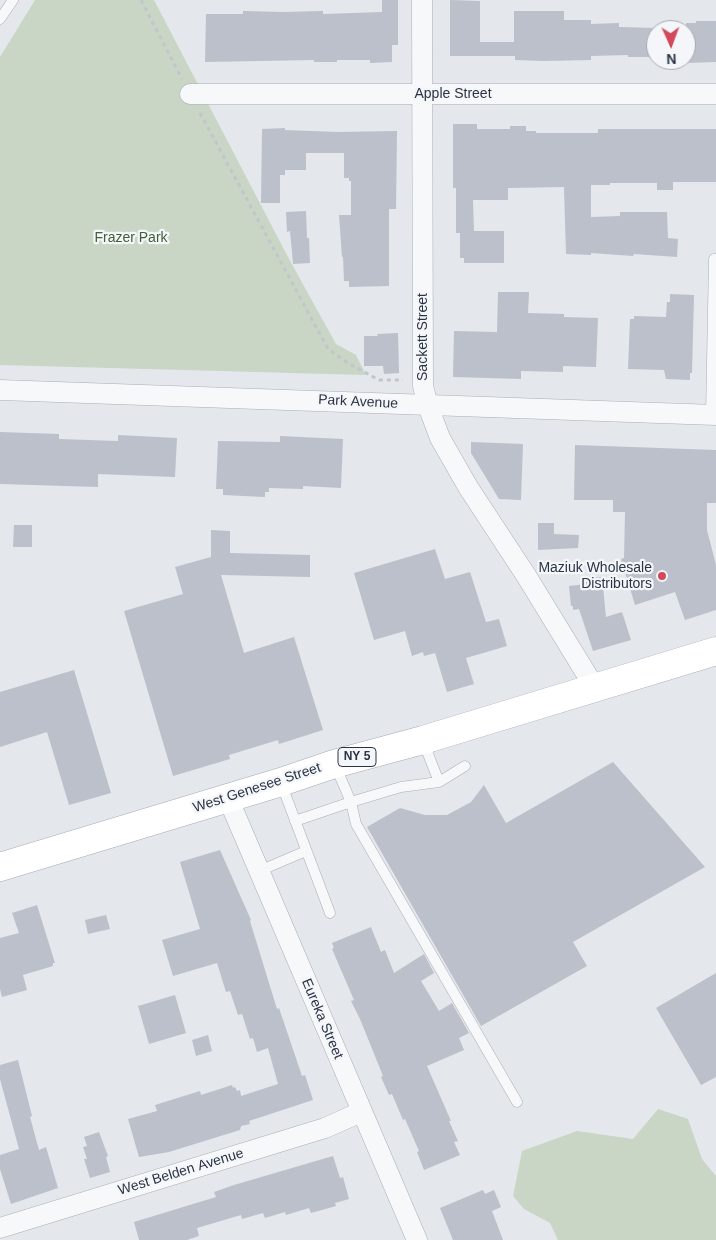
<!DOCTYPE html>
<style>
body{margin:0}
#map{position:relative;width:716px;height:1240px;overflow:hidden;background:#e4e7ec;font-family:Helvetica,sans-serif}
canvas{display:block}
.north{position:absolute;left:646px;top:20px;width:50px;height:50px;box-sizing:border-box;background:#f4f6f9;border:1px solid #a4a8b1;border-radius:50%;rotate:178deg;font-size:14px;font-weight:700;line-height:20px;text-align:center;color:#2b3445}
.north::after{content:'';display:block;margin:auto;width:18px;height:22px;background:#d1495b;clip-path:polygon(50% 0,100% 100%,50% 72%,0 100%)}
</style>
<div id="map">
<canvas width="716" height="1240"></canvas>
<div class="north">N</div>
</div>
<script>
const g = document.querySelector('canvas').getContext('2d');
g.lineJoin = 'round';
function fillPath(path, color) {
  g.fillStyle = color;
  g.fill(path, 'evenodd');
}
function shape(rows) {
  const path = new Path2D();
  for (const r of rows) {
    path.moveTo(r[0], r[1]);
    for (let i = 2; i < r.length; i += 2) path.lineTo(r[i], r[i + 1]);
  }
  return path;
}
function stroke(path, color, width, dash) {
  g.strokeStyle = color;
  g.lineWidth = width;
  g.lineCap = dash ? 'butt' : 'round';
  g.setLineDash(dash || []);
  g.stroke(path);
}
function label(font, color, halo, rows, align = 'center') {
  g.font = font + ' Helvetica,sans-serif';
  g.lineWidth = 4.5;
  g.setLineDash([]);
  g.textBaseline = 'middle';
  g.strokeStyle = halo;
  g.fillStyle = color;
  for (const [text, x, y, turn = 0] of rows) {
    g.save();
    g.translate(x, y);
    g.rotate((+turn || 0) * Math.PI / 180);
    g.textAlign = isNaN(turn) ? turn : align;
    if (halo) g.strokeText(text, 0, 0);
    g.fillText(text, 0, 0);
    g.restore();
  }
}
const green = shape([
 [35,0,154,0,289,259,336,344,356,355,366,375,0,365,0,57],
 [658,1109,688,1119,702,1159,716,1176,716,1240,558,1240,550,1223,524,1209,513,1196,522,1151,577,1131,633,1139]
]);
const building = shape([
 [382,0,398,0,398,45,392,45,392,62,370,63,370,60,337,60,337,62,314,62,314,60,205,62,206,14,243,14,243,11,283,12,323,11,323,14,382,12],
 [450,0,480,1,480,42,514,42,514,11,564,11,564,20,591,20,591,24,619,23,619,27,656,28,656,57,628,57,628,55,591,56,591,60,543,61,515,60,515,56,450,56],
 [696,21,716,21,716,62,686,63,686,23,696,23],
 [453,124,477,124,477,129,510,129,510,126,526,126,526,131,536,131,536,133,598,133,598,129,716,129,716,182,673,182,673,190,657,190,657,183,610,183,610,185,591,185,591,217,620,216,620,212,667,212,668,238,678,239,677,257,634,254,633,256,591,253,591,255,566,254,564,187,508,188,508,200,473,200,474,231,504,231,504,263,464,263,464,258,460,258,460,233,456,233,456,188,453,188],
 [285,128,285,130,338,132,397,131,396,209,389,209,389,286,349,287,349,281,344,281,343,257,342,257,339,215,351,215,351,181,349,181,349,178,344,178,344,153,306,153,306,170,285,170,285,175,280,175,280,203,261,203,262,129],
 [306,211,307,238,309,238,310,263,293,264,290,231,287,232,286,212],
 [498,292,529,292,528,313,564,314,564,317,598,318,596,367,563,366,563,372,521,371,521,379,453,377,454,331,497,332],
 [670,294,694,295,692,373,690,373,690,380,666,379,664,370,628,369,630,319,634,319,634,316,666,317,667,302,670,302],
 [398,333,399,373,384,374,383,366,364,366,364,336,378,336,377,334],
 [0,432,59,434,59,439,118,441,118,435,177,438,175,477,98,474,98,487,0,484],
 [280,436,343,439,341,488,303,486,303,489,269,488,269,492,265,492,265,497,223,495,223,489,216,489,218,441,280,442],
 [471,442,523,444,521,500,499,499,471,453],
 [575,445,716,450,716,503,707,503,707,530,716,565,716,610,685,620,675,592,635,605,621,559,624,558,625,512,613,512,613,500,574,500],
 [538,523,554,523,554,534,579,535,578,548,538,550],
 [14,525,32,525,32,547,13,547],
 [211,530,230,531,230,553,310,555,310,577,221,575,244,653,294,637,323,730,279,744,278,740,229,755,230,759,173,776,124,611,183,594,175,567,211,557],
 [435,549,445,579,470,572,486,622,499,619,507,646,466,658,474,684,447,692,435,653,424,656,423,652,412,656,405,631,374,640,354,573],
 [602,577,606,617,622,612,631,640,593,651,579,609,573,610,573,606,571,606,569,586,586,584,586,578],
 [74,670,111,793,69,805,47,732,0,747,0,692],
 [613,762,705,867,573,942,587,966,481,1026,367,827,400,808,425,815,447,815,471,802,484,785,506,823],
 [220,850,251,920,250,921,277,1009,279,1008,302,1076,305,1075,313,1100,249,1121,250,1124,241,1126,240,1130,169,1152,139,1157,128,1119,157,1111,155,1105,200,1091,201,1095,232,1085,233,1088,235,1087,237,1091,240,1090,241,1096,278,1084,268,1048,257,1052,253,1038,250,1039,242,1014,238,1015,230,991,226,992,217,963,173,976,162,940,200,929,180,862],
 [37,905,55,963,53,963,53,966,23,975,27,990,2,997,0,989,0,938,19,933,12,913],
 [106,915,110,929,88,934,85,920],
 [371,927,381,952,385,950,394,973,424,954,434,973,421,981,439,1011,452,1003,469,1033,459,1038,464,1050,427,1066,451,1121,449,1121,458,1141,454,1142,460,1155,424,1170,417,1152,419,1151,405,1119,403,1120,392,1094,389,1095,381,1077,383,1076,360,1019,351,1001,354,1000,332,949,334,948,332,943],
 [716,973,716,1077,701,1085,656,1008],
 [175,995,186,1033,149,1044,138,1006],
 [208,1035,212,1051,196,1056,192,1040],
 [18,1060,32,1116,30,1117,39,1150,46,1147,58,1188,11,1204,0,1169,0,1155,19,1149,0,1079,0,1065],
 [99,1132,108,1156,106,1157,110,1172,90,1178,84,1159,87,1159,83,1147,87,1146,84,1137],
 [333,1156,340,1178,343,1177,349,1199,335,1203,336,1206,311,1213,309,1208,286,1215,285,1212,265,1218,263,1213,242,1219,241,1215,197,1228,199,1236,187,1240,139,1240,134,1222,216,1197,214,1192,234,1185],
 [483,1190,485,1194,494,1190,501,1207,492,1211,503,1240,453,1240,440,1208]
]);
const path = shape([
 [141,0,182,79],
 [200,113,328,349,348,363,379,380,403,380]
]);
const lane = shape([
 [0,19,13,0],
 [711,415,714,259,716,259],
 [335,765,351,802,356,824,517,1102],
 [439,782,465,766],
 [281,783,330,913],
 [295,821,351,802,401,787,439,782,423,741],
 [259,871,306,851]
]);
const street = shape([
 [422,0,423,386,428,406,440,438,468,487,527,577,595,688],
 [190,94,716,94],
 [0,390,716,415],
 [228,798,417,1240],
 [0,1228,325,1128,361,1112]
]);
const primary = shape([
 [0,867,281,782,334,764,423,740,716,651]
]);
const markers = [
 [662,576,5,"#d1495b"]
];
const shields = [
 [357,757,38]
];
const shieldNames = [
 ["NY 5",357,757]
];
const streetNames = [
 ["Apple Street",453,94],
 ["Sackett Street",423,337,-90],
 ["Park Avenue",358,402,3],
 ["West Genesee Street",257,788,-18],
 ["Eureka Street",322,1019,67],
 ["West Belden Avenue",181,1172,-17]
];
const parkNames = [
 ["Frazer Park",131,238]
];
const poiNames = [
 ["Maziuk Wholesale",652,568],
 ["Distributors",652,584]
];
fillPath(green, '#c9d6c5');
fillPath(building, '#bbc0ca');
stroke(lane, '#a9aeb7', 11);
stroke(street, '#a9aeb7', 21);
stroke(primary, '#a3abb8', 29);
stroke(path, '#c2c5cb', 3, [4, 4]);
stroke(lane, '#f7f8fa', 10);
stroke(street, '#f7f8fa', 20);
stroke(primary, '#fff', 28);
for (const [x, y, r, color] of markers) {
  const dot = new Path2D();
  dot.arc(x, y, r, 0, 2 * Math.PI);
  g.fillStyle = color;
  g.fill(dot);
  stroke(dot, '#f4f6f9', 2);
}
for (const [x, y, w] of shields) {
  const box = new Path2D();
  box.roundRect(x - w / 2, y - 9.5, w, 19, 4);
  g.fillStyle = '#f4f6f9';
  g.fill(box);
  stroke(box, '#2b3445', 1);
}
label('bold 12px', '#2b3445', null, shieldNames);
label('14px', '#2b3445', '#f4f6f9', streetNames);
label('14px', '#3f6138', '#f4f6f9', parkNames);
label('14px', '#2b3445', '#f4f6f9', poiNames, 'right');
</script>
